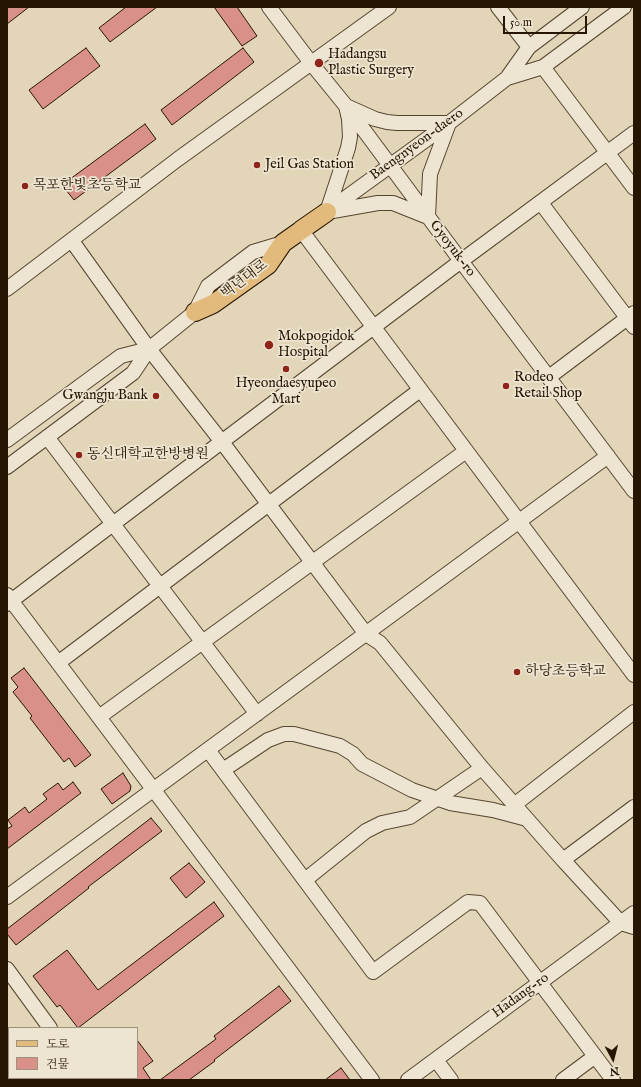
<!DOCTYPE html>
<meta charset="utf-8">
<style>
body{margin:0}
#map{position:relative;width:641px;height:1087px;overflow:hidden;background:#e3d5b8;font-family:"IM FELL English","Noto Serif KR",serif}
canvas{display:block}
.frame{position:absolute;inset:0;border:8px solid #261601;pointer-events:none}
.legend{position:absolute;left:8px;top:1027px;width:130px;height:52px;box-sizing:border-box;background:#ede4d1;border:1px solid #9d927e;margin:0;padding:5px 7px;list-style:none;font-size:12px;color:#261601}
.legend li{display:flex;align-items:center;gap:8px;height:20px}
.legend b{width:20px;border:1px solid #9d927e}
.north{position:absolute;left:593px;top:1039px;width:40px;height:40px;-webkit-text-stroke:3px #ede4d1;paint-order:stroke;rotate:173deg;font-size:11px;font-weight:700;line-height:16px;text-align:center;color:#261601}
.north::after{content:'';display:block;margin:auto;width:14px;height:18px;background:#261601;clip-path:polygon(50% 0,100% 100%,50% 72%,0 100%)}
.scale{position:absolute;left:503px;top:16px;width:84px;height:18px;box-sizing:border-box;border:2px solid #261601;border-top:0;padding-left:5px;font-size:12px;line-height:14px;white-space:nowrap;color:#261601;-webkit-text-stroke:3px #ede4d1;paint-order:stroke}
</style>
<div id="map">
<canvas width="641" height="1087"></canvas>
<div class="frame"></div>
<ul class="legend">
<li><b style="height:5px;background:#e2ba7c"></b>도로</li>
<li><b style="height:11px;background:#d89088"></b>건물</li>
</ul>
<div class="north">N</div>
<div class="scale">50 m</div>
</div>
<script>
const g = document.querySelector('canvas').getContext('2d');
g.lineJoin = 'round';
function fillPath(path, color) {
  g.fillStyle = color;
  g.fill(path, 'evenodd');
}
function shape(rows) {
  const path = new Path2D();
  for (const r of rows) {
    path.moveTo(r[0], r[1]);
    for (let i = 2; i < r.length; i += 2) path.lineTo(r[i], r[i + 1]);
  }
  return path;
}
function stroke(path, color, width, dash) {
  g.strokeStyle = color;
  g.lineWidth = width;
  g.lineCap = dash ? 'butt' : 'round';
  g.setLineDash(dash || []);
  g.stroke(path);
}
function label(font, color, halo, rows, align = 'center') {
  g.font = font + ' "IM FELL English","Noto Serif KR",serif';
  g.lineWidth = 3.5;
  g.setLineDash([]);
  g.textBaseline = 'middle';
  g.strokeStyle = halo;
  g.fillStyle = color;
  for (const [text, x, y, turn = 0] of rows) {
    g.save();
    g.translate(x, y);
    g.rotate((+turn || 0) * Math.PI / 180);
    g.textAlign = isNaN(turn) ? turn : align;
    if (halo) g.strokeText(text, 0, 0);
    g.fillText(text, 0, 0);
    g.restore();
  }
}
const building = shape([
 [7,7,29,7,7,24,7,7],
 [126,7,157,7,110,42,99,28,126,7],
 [214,7,237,7,257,36,242,46,214,7],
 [86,48,100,66,43,109,29,90,86,48],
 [243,48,254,62,172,125,161,110,243,48],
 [145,124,156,139,74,200,62,185,145,124],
 [24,668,91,755,75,767,69,758,64,762,30,718,32,716,13,692,18,687,11,678,24,668],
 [123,773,131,786,130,791,112,804,101,789,123,773],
 [73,782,81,793,7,849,7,829,12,826,8,820,25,807,29,813,47,799,43,794,58,783,63,790,73,782],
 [151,818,162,831,88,887,89,888,16,945,7,934,7,929,151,818],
 [189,863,205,882,186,898,170,878,189,863],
 [214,902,224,916,78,1028,60,1005,57,1007,33,976,67,950,98,990,214,902],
 [279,986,291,1001,214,1060,215,1061,189,1080,160,1080,216,1039,214,1036,279,986],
 [137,1040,153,1061,143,1068,151,1080,137,1080,137,1040],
 [341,1068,350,1080,325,1080,341,1068]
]);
const minor = shape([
 [269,7,311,63,346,106,461,261,634,491],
 [498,7,529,47],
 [543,67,634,188],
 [507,78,543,67,624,7],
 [346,106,375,119,387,122,397,123,449,123,430,174,428,217,393,203,378,203,327,212,348,148,350,137,349,119,346,106],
 [541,203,634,327],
 [329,210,449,123,507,78,529,47,582,7],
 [301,230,634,675],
 [72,241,149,349,222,442,366,634,380,643,482,768,563,860,621,923,634,927],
 [7,289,178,159,389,7],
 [549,377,634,313],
 [47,437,257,714],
 [7,440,121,356,149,349],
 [7,467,133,373,149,349,195,312,208,286,253,252,283,243],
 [7,595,372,1080],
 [7,604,461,261,634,133],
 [58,663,420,390],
 [99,717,466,451],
 [208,750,373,972,468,902,480,903,613,1080],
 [223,770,268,740,284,734,294,734,340,746,353,754,362,764,412,790,450,803,493,810,527,819],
 [514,805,634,712],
 [563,860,634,807],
 [305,880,366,831,382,823,410,817,482,768],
 [7,897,608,456],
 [7,969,50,1028],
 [7,1051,9,1049],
 [436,1060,451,1080],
 [87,1078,88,1080],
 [408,1080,634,913],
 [563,1080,594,1057]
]);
const major = shape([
 [195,312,213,304,268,265,283,243,327,212,301,230]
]);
const markers = [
 [319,63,5,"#8f2418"],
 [257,165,4,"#8f2418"],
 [25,186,4,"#8f2418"],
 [269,345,5,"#8f2418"],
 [286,369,4,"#8f2418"],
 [506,386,4,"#8f2418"],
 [156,396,4,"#8f2418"],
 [79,455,4,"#8f2418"],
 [517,672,4,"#8f2418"]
];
const poiNames = [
 ["Hadangsu",328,55],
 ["Plastic Surgery",328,71],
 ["Jeil Gas Station",265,165],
 ["목포한빛초등학교",33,186],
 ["Mokpogidok",278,337],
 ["Hospital",278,353],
 ["Rodeo",514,378],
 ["Retail Shop",514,394],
 ["Hyeondaesyupeo",286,384,"center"],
 ["Mart",286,400,"center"],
 ["Gwangju Bank",148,396,"right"],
 ["동신대학교한방병원",87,455],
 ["하당초등학교",525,672]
];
const streetNames = [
 ["Baengnyeon-daero",417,145,-36],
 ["Gyoyuk-ro",452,249,53],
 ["백년대로",245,280,-37],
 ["Hadang-ro",521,996,-36]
];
fillPath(building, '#d89088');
stroke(building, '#261601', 1);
stroke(minor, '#55462f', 16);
stroke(major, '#261601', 20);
stroke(minor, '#ede4d1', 14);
stroke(major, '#e2ba7c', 18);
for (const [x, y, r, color] of markers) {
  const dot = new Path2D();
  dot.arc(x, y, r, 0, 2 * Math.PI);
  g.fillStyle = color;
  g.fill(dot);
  stroke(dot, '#ede4d1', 1.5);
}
label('14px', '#261601', '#ede4d1', poiNames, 'left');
label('14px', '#261601', '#ede4d1', streetNames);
</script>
